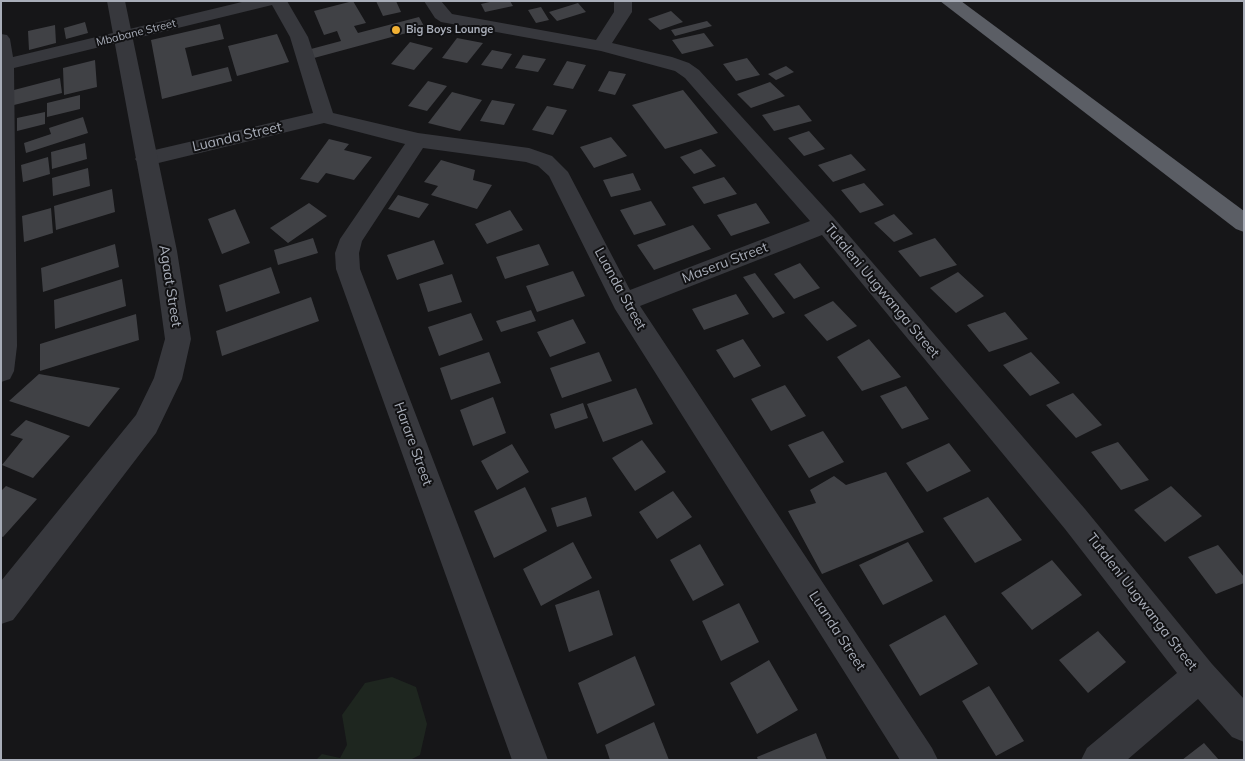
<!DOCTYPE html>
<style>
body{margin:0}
#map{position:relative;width:1245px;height:761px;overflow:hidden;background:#161618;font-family:Mulish,sans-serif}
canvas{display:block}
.frame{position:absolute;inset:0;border:2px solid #a8adb8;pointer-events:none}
</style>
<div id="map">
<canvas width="1245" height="761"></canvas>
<div class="frame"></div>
</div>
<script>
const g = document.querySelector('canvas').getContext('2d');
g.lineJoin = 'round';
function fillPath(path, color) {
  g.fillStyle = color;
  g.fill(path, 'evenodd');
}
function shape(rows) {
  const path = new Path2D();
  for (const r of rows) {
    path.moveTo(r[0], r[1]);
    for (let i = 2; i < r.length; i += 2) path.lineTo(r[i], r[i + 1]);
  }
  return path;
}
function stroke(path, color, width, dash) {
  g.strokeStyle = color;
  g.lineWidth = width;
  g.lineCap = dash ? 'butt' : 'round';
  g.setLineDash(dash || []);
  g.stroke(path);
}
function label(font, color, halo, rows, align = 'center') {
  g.font = font + ' Mulish,sans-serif';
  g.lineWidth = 4;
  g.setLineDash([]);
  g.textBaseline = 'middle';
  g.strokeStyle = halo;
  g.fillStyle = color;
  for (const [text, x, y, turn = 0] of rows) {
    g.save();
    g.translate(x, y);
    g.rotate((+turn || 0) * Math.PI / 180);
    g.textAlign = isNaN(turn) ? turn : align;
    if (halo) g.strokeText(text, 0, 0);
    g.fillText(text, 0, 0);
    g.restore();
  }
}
const green = shape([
 [392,677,416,687,427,724,420,755,410,760,316,760,322,754,340,758,347,745,342,715,365,683]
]);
const building = shape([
 [353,1,366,23,354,26,358,33,419,17,425,28,314,58,311,49,341,41,337,31,324,35,314,11],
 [376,1,396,1,401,12,383,16],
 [494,1,510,1,513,6,485,12,481,4],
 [578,3,586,12,557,21,549,12],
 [541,7,549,20,536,23,528,10],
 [671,11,683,22,660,30,648,19],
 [707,21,712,26,675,36,671,30],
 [85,22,88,33,66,39,64,28],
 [220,24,224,39,185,48,192,76,228,67,232,81,162,99,151,40],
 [55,25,56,43,29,50,28,31],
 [704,33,714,46,682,54,672,40],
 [277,34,289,62,237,76,228,46],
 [457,38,483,43,467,63,442,58],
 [410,42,433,48,414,70,391,64],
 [492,50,512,54,502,69,481,65],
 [523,55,546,59,538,72,515,68],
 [747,58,760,75,736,81,723,64],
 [95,60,97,87,64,95,63,68],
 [567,61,586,65,573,89,553,85],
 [786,66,794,72,776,80,768,74],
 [609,71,626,74,615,95,598,91],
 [60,78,62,93,14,105,14,90],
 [428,81,447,86,427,111,408,106],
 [770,82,785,96,751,108,737,94],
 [683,90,718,133,665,149,632,105],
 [452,92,482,100,460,131,428,123],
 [80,95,80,109,47,117,47,103],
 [492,100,515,104,504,125,480,121],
 [799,105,812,121,774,131,762,115],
 [547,106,567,110,553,135,532,130],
 [45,112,45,124,17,131,17,118],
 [83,117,88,133,26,153,24,143,51,134,49,128],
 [809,131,825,149,804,156,788,138],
 [611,137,627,156,594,168,580,147],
 [329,139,349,144,344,150,372,157,354,180,326,173,318,183,300,179],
 [85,143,87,159,52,169,51,152],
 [701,149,716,166,694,174,680,157],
 [851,154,866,170,833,182,818,165],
 [48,157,50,174,23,182,21,165],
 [441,160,475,170,473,180,492,185,477,209,431,195,438,186,424,182],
 [88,168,90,186,53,196,52,178],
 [633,173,641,190,611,197,603,180],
 [724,177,737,194,704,204,692,187],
 [864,183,884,205,860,213,841,190],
 [112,189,115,212,56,230,54,206],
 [398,195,429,204,419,218,388,209],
 [651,201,666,225,634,235,620,210],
 [309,203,327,216,288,243,270,228],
 [756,203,770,223,731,236,717,215],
 [51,208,53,233,24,242,22,216],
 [235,209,250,243,222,254,208,219],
 [510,210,523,230,487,244,475,224],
 [894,214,913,234,894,242,874,223],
 [693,225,711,249,654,270,637,245],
 [313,238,318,253,278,265,274,250],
 [935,238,957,265,920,277,898,251],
 [434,240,444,264,397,280,387,255],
 [115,244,119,267,43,292,41,268],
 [539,244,549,265,505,279,496,257],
 [800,263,820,288,794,299,774,274],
 [271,267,280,293,226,312,219,285],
 [573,271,585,296,537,312,526,286],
 [958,272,984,296,956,313,930,288],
 [755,273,785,313,773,318,743,277],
 [452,274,462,302,428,312,419,284],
 [122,279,126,306,55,329,54,300],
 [736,294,749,314,704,330,692,309],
 [311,297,319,321,222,356,216,331],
 [833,301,857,326,827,341,804,315],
 [531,310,536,321,501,332,496,321],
 [1005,312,1028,339,989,352,967,325],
 [471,313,483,340,439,356,428,327],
 [136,314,139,340,40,371,40,344],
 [573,319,586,343,550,357,537,332],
 [743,339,761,366,734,378,716,350],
 [869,339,901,377,862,391,837,357],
 [489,352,501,383,451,400,440,368],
 [599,352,612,381,562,398,550,368],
 [1031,352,1060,383,1030,396,1003,365],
 [39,374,120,388,89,427,9,401],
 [785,385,806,416,771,431,751,399],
 [906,386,929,419,902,429,880,396],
 [636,388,653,424,603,442,587,404],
 [1073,393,1102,425,1076,438,1046,405],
 [493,397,506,433,473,446,460,410],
 [583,403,588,418,555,429,550,414],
 [26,420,70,436,33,478,2,465,23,439,10,435],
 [823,431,844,462,809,478,788,445],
 [642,440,666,472,635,491,612,458],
 [1118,442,1149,480,1121,490,1091,452],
 [949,443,971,471,927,492,906,463],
 [512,444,529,472,497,490,481,461],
 [886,472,924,532,822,574,788,511,816,503,810,490,834,476,846,485],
 [6,486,37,499,3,537,1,536,1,491],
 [1171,486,1202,516,1165,542,1134,510],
 [525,487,547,531,494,558,474,511],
 [673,491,692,517,657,539,639,512],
 [586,497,592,516,557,527,551,508],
 [988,497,1022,540,975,563,943,518],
 [573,542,592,578,541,606,523,569],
 [908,542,933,581,883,605,859,565],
 [700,544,724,585,693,601,670,560],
 [1218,545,1244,577,1244,583,1216,594,1188,557],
 [1052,560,1082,595,1032,630,1001,593],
 [599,590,613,635,569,652,555,605],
 [739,603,759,642,721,661,702,621],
 [945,615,978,664,920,696,889,645],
 [1098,631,1126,662,1088,693,1059,660],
 [635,656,655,705,597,734,578,683],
 [769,660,798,710,757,734,730,683],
 [989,686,1024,741,996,756,962,701],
 [654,722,669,760,610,760,605,745],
 [816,733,827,760,758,760,757,757],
 [1204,743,1219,760,1182,760]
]);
const minor = shape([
 [246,1,287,1,308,37,333,113,418,133,529,148,552,156,568,172,630,290,810,221,685,78,675,71,601,51,441,22,435,18,424,1,441,1,452,14,596,40,614,12,614,1,632,1,632,12,612,43,672,57,689,63,699,70,834,218,1085,509,1212,664,1244,699,1244,742,1232,737,1198,699,1127,760,1081,760,1087,748,1177,673,1065,529,822,235,640,306,932,748,938,760,900,760,615,309,549,176,538,166,526,162,423,148,362,241,359,253,360,269,548,760,512,760,336,269,335,253,340,239,405,144,324,123,146,166,139,164,135,159,139,154,146,152,313,113,290,37,272,5,14,68,17,346,14,371,10,379,1,382,1,34,7,35,10,39,13,57,246,1]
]);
const tertiary = shape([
 [107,1,125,1,177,251,191,339,182,379,156,433,13,620,1,624,1,581,136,415,154,378,165,339,153,251,107,1]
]);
const trunk = shape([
 [940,1,961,1,1244,211,1244,232,1236,229,940,1]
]);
const markers = [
 [396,30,5,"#f2b134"]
];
const farPoinames = [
 ["Big Boys Lounge",406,30]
];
const farStreetnames = [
 ["Mbabane Street",136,33,-14]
];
const streetNames = [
 ["Luanda Street",237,137,-13],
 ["Maseru Street",725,263,-21],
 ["Agaat Street",170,286,81],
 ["Luanda Street",620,289,61],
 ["Tutaleni Uugwanga Street",882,291,50],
 ["Harare Street",413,444,70],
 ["Tutaleni Uugwanga Street",1142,602,52],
 ["Luanda Street",837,631,57]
];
fillPath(green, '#1e261f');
fillPath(building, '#404145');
fillPath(minor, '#37383d');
fillPath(tertiary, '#37383d');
fillPath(trunk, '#5b5e65');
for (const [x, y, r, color] of markers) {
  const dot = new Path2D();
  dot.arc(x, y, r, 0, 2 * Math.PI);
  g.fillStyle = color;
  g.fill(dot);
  stroke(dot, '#111113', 2);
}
label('bold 11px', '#a8adb8', '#111113', farPoinames, 'left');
label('11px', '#a8adb8', '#111113', farStreetnames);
label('14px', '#a8adb8', '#111113', streetNames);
</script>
